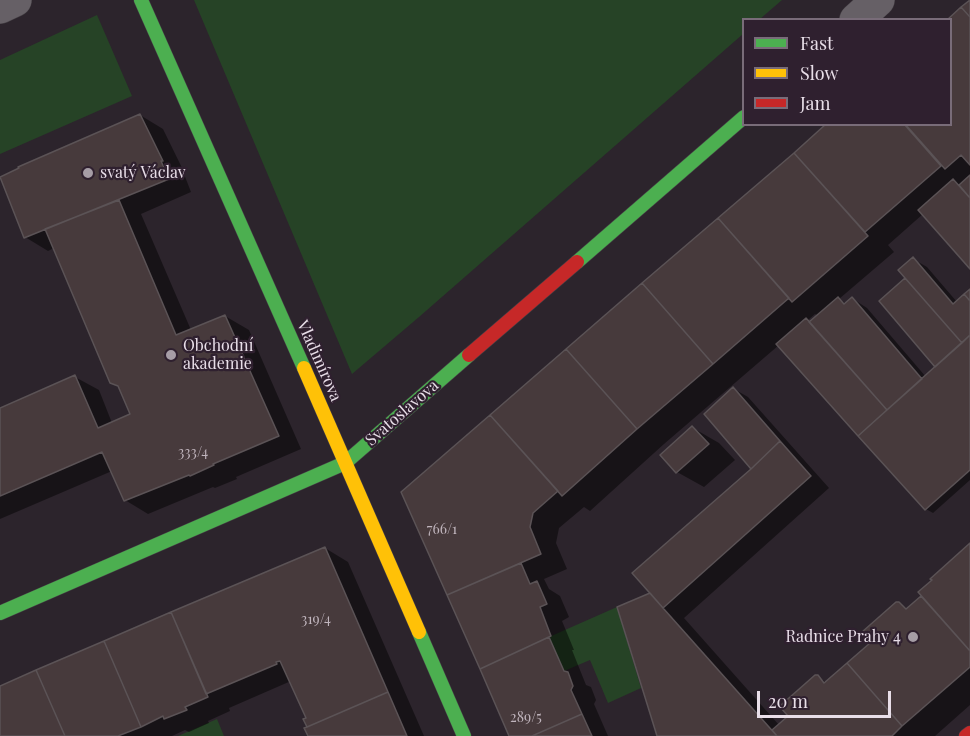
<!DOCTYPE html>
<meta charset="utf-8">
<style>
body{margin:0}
#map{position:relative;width:970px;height:736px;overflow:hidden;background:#2c242c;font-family:"Playfair Display",serif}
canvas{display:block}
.legend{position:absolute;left:742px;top:18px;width:210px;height:108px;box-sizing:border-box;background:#2f202f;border:2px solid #796c79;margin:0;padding:8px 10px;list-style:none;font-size:18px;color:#e8dee8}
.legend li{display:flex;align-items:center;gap:12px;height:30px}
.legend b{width:30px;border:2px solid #796c79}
.scale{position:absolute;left:757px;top:691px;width:134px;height:27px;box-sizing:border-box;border:3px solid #e8dee8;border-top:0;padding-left:8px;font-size:18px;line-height:21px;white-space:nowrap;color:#e8dee8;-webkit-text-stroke:4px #2f202f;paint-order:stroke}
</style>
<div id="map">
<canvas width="970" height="736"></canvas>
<ul class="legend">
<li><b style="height:8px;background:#4caf50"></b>Fast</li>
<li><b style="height:8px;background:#ffc107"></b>Slow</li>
<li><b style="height:8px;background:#c62828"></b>Jam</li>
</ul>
<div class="scale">20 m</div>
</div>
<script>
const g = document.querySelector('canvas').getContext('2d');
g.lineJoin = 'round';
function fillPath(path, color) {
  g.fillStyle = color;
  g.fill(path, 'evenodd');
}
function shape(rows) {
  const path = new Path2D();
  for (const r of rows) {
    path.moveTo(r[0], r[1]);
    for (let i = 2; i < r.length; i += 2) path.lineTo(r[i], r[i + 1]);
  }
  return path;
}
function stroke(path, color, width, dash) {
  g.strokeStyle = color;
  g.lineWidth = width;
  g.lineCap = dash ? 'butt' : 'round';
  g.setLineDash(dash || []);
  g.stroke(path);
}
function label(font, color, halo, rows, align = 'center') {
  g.font = font + ' "Playfair Display",serif';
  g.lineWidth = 4.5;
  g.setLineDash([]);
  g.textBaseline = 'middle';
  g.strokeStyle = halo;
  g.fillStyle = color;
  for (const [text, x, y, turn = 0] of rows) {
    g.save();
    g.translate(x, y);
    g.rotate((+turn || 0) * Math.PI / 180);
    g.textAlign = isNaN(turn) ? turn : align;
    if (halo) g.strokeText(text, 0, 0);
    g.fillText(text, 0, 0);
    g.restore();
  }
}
const green = shape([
 [194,0,782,0,760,19,744,20,743,34,419,317,352,374],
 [97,15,132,96,0,154,0,60],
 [617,607,641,688,608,703,590,660,564,671,549,637],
 [217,719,224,736,178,736]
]);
const shadow = shape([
 [970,2,970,268,923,214,888,245,894,252,839,299,847,304,853,299,867,308,926,377,937,367,881,301,907,278,913,259,927,267,957,302,970,291,970,480,933,513,926,509,779,345,664,444,590,511,584,507,559,528,556,543,567,569,544,579,549,589,560,596,569,617,562,621,574,650,572,650,586,685,591,687,596,700,594,704,608,736,511,736,403,492,829,124,950,124],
 [815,314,819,316,811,323,808,320],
 [140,115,163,129,185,174,184,174,191,192,141,214,191,330,225,316,249,330,301,449,236,477,237,479,215,488,213,487,148,514,125,500,112,471,0,519,0,409,75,377,99,390,112,423,132,415,54,248,48,251,25,237],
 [734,389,748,397,829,488,684,618,779,725,790,716,817,677,826,682,872,643,899,604,908,609,923,596,970,545,970,705,935,736,658,736,652,593,753,469],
 [693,428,719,443,735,460,704,487,677,472],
 [325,548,348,562,424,736,309,736,308,718,291,681,229,708,230,711,208,721,209,723,189,732,185,730,172,736,0,736,0,687]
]);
const building = shape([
 [970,0,970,17,961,7,970,0],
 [961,7,970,17,970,165,961,155,945,169,905,124,950,124,950,20,947,20,961,7],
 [140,114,163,161,161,161,169,179,24,238,0,177,19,168,18,167,140,114],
 [826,124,904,124,941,166,865,232,794,153,826,124],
 [794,153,868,236,792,302,718,218,794,153],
 [970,175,970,198,959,185,970,175],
 [953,179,970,198,970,269,918,210,953,179],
 [119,200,176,335,225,315,279,436,213,464,214,465,190,476,189,475,124,501,102,452,0,496,0,408,75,375,98,428,130,414,118,386,110,383,45,229,119,200],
 [718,218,789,298,713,364,642,283,718,218],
 [913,257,953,304,964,294,970,301,970,335,962,343,898,270,913,257],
 [905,278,962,343,935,367,879,301,905,278],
 [642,283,713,364,637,429,566,349,642,283],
 [970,289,970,301,964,294,970,289],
 [838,297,844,304,852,297,922,379,887,410,809,322,838,297],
 [806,318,887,410,858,436,776,344,806,318],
 [970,335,970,470,925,510,858,436,970,335],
 [566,349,637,429,562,496,490,415,566,349],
 [733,387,780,441,751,469,704,414,733,387],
 [490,415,558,491,533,513,530,527,541,554,447,595,401,492,490,415],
 [692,426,709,444,676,473,660,455,692,426],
 [780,441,811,476,663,608,632,573,751,469,780,441],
 [970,543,970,651,918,592,932,580,930,579,970,543],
 [325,547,388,692,307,727,303,719,306,718,280,661,276,662,277,664,206,694,171,612,325,547],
 [521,563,530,584,537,581,547,604,540,607,551,636,480,669,447,595,521,563],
 [650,593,663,608,777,736,657,736,617,607,650,593],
 [921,596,970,651,970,667,902,726,847,663,870,643,863,636,862,632,896,602,899,602,906,609,921,596],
 [171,612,208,697,185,707,187,710,164,719,163,716,141,727,104,641,171,612],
 [549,637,564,671,568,672,573,686,571,690,582,714,532,736,509,736,480,669,549,637],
 [104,641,141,727,118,736,65,736,36,670,104,641],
 [847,663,902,726,892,736,777,736,772,730,788,716,781,708,781,705,815,675,818,675,824,683,847,663],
 [36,670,65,736,0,736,0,686,36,670],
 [388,692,407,736,308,736,304,728,307,727,388,692],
 [582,714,592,736,532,736,582,714]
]);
const street = shape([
 [0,7,15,0],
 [856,20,878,0]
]);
const fast = shape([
 [141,0,304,368],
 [577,262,744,117],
 [0,613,345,463,469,355],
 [419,632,464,736]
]);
const slow = shape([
 [304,368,419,632]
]);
const jam = shape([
 [469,355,577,262],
 [966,736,970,733]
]);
const markers = [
 [88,173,6,"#a69da6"],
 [171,355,6,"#a69da6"],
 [913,637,6,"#a69da6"]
];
const numberNames = [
 ["333/4",193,453],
 ["766/1",442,530],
 ["319/4",316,620],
 ["289/5",526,718]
];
const poiNames = [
 ["svatý Václav",100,173],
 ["Obchodní",183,346],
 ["akademie",183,364],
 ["Radnice Prahy 4",901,637,"right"]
];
const streetNames = [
 ["Vladimírova",319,361,66],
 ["Svatoslavova",402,413,-41]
];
fillPath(green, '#264326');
fillPath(shadow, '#0007');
fillPath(building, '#473a3c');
stroke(building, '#5b5356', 1.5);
stroke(street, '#464046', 34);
stroke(fast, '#464046', 15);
stroke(slow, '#464046', 15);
stroke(jam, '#464046', 15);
stroke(street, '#666066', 33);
stroke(fast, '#4caf50', 14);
stroke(slow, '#ffc107', 14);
stroke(jam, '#c62828', 14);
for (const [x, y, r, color] of markers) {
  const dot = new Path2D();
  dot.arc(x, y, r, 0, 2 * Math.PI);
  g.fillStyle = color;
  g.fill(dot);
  stroke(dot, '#2f202f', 2);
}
label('14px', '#c0b5bd', null, numberNames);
label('16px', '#e8dee8', '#2f202f', poiNames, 'left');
label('16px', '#e8dee8', '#2f202f', streetNames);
</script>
